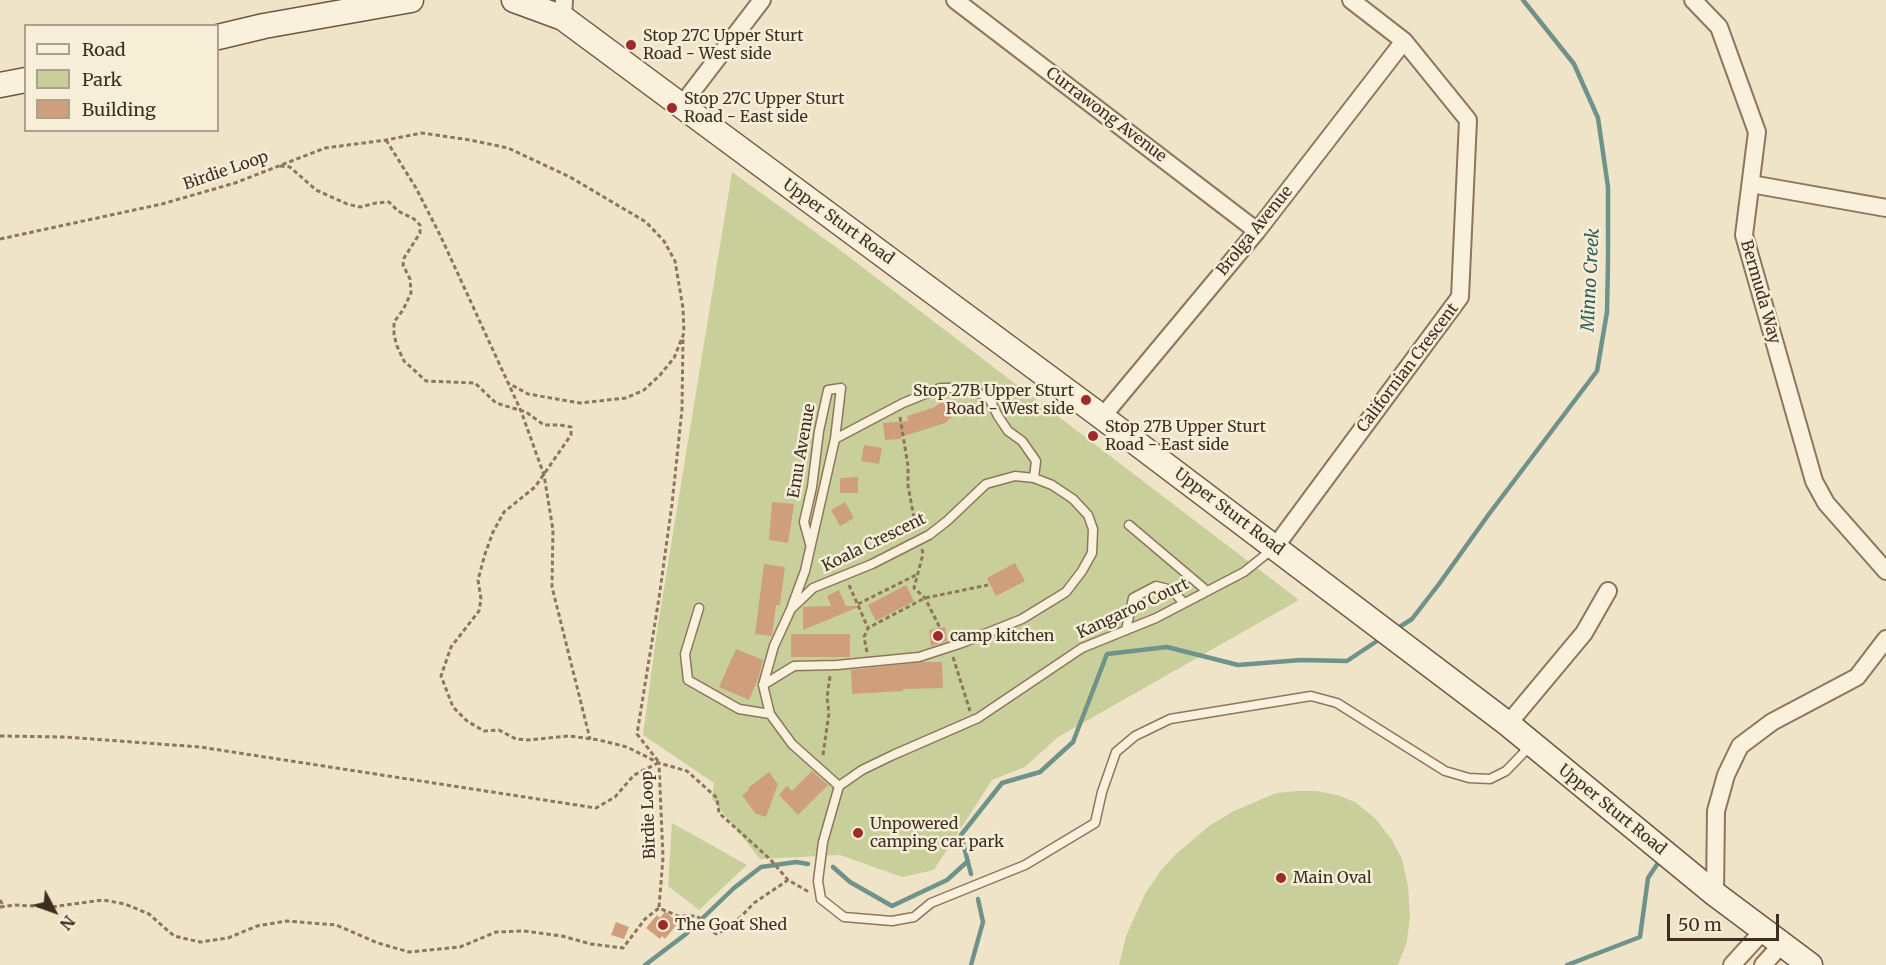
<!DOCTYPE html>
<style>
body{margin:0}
#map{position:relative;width:1886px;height:965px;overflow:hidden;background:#f0e4c8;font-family:Merriweather,serif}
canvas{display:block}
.legend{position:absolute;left:24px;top:24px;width:195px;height:108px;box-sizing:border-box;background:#f7eed8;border:2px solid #ada18e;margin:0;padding:8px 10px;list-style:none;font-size:18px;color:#3d2e20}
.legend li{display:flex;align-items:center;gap:12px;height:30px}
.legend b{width:30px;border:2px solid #ada18e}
.north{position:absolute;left:24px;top:881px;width:60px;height:60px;-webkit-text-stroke:4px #f7eed8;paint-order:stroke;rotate:131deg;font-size:16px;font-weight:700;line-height:24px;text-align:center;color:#3d2e20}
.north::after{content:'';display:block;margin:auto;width:21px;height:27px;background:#3d2e20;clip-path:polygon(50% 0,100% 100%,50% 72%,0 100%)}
.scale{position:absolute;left:1667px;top:914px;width:112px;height:27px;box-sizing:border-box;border:3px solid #3d2e20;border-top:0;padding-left:8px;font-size:18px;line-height:21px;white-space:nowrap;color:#3d2e20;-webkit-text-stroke:4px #f7eed8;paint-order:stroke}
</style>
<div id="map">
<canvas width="1886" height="965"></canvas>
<ul class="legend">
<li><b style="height:8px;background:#faf1dc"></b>Road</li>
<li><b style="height:16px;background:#c9cf9b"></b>Park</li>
<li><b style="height:16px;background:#cf9f7d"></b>Building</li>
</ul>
<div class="north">N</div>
<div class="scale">50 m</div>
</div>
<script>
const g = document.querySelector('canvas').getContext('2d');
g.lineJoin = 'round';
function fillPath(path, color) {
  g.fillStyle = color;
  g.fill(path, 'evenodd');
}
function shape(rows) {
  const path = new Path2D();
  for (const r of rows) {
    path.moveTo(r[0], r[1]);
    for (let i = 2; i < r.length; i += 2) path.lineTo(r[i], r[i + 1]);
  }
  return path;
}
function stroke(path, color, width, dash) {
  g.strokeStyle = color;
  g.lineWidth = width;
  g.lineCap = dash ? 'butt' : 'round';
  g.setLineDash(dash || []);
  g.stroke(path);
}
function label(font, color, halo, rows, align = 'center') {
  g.font = font + ' Merriweather,serif';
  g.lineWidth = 5;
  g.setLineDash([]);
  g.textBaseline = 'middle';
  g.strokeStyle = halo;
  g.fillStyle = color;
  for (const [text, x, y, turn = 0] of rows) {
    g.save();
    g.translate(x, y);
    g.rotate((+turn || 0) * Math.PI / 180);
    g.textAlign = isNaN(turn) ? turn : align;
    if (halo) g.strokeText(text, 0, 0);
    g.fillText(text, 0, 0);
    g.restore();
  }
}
const green = shape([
 [732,172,836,247,1299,600,1058,737,1025,767,992,780,934,870,902,877,840,855,760,859,712,799,714,783,643,735,657,631],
 [1298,791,1317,791,1337,795,1355,802,1375,818,1392,840,1402,859,1408,886,1410,916,1407,942,1398,965,1119,965,1126,936,1145,894,1161,870,1176,854,1209,826,1234,811,1276,793],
 [672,823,747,865,699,910,668,886]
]);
const stream = shape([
 [1401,626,1412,619,1439,584,1489,514,1597,371,1607,312,1608,262,1608,187,1598,118,1574,64,1523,0],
 [833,867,850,882,892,906,947,880,968,861],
 [971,874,961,835,1002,783,1040,772,1073,742,1107,654,1167,647,1238,665,1301,660,1347,661,1377,641],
 [645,965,686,934,734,888,761,867,796,862,808,864],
 [971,965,983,922,978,899],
 [1567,965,1640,937,1648,878,1658,863]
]);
const building = shape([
 [943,400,956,413,945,423,901,437,901,439,885,440,883,423,908,421,907,416,935,407],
 [864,445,882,448,879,464,861,461],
 [858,477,858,493,840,493,840,478],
 [772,502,794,504,788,543,769,540],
 [845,502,854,518,840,526,831,510],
 [1015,563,1025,581,996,596,987,578],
 [764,564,785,567,780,605,776,605,772,636,755,634],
 [906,585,914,601,876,621,868,605],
 [839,590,846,606,861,606,803,630,803,607,831,606,827,596],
 [945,627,947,641,931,646,929,630],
 [791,634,850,634,850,657,791,657],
 [736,649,763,660,758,679,749,700,719,687],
 [923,662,942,662,943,688,903,689,903,691,852,694,851,670],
 [812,771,828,785,798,815,779,795,787,786,792,791],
 [769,772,778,784,766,817,755,813,742,795,749,790,748,788],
 [665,911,678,923,665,939,662,936,660,939,646,928,657,915,660,918],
 [616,922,629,927,624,939,611,935]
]);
const path = shape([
 [386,140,416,188,441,237,521,411,544,475,553,530,552,587,590,739],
 [280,166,290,167,316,190,347,204,360,207,376,203,389,202,398,211,414,219,420,225,420,233,404,258,403,265,410,279,411,293,403,310,394,322,394,335,397,346,404,361,426,381,475,383,496,403,526,412,544,425,560,425,571,427,571,435,535,487,504,512,493,532,485,554,478,580,481,599,479,611,451,647,441,676,453,707,467,721,484,731,499,730,516,739,528,740,569,736,599,740,627,747,659,763,687,771,717,798,719,813,770,859,788,880,809,892],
 [0,239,162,204,235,183,325,148,386,140,422,133,470,140,508,148,570,177,646,222,664,241,675,261,683,308,684,333,674,358,660,375,644,390,626,398,580,403,528,394,508,383],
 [900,417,908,466,908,486,916,528],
 [922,549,923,554,914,588,925,598,940,628],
 [849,585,868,628],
 [858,604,918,574],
 [867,652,864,637,868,628,925,598,988,585],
 [953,657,970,711],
 [0,736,65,737,200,747,596,808,615,797,634,775,658,763],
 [823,755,829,713,827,698,830,676],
 [658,761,637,734,659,598,672,504,682,409,683,337],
 [0,900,4,907],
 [0,907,15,905,51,907,103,900,125,904,149,914,174,936,200,942,228,938,257,926,287,921,336,925,378,943,409,952,460,947,496,932,524,931,562,936,591,944,623,948,645,919,659,908,678,916,697,916,716,934,731,927,754,903,788,880],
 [659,907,663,858,659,763]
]);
const service = shape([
 [835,439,903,403,940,388,968,388,989,398,998,416,1008,431,1022,441,1036,461,1034,478],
 [1129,525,1207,591],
 [792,606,805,571,835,439,841,388,828,390,819,431,812,487,804,522,810,544],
 [699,608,685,654,688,680,739,709,770,714],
 [1126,630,1133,598,1156,586,1172,590,1184,603],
 [763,685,794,666,837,665,919,657,962,643,1022,619,1066,592,1082,571,1092,553,1093,529,1088,515,1073,499,1052,485,1034,478,1015,476,986,484,947,521,929,535,872,564,813,588,791,609,774,646,763,685,770,714,792,744,839,786],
 [839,786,823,842,818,881,821,899,844,917,892,921,914,917,931,903,1025,865,1095,823,1102,792,1116,752,1135,736,1170,719,1311,696,1337,703,1445,771,1469,778,1490,779,1506,771,1532,744],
 [839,786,862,770,893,755,978,718,1082,648,1156,618,1244,572,1274,548]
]);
const minor = shape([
 [955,0,1257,231],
 [1693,0,1719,27,1757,132,1744,235,1814,481,1826,503,1886,571],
 [563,18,564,0],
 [681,106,762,0],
 [1751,184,1886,208],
 [1102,417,1257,231,1404,41],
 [1275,547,1460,297,1468,120,1404,41,1351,0],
 [1508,724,1584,633,1608,591],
 [1715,894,1716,811,1726,775,1740,746,1772,722,1857,677,1886,639],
 [1732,965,1763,931],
 [1763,965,1782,944]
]);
const secondary = shape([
 [514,0,563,18,1102,417,1508,724,1715,894,1810,965],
 [218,37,264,26,411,0],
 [0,85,26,80]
]);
const markers = [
 [631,45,6,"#9e2a2b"],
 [672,108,6,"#9e2a2b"],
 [1086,400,6,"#9e2a2b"],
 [1093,436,6,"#9e2a2b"],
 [938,636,6,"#9e2a2b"],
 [858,833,6,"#9e2a2b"],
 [1281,878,6,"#9e2a2b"],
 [663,925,6,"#9e2a2b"]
];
const poiNames = [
 ["Stop 27C Upper Sturt",643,36],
 ["Road - West side",643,54],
 ["Stop 27C Upper Sturt",684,99],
 ["Road - East side",684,117],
 ["Stop 27B Upper Sturt",1074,391,"right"],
 ["Road - West side",1074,409,"right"],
 ["Stop 27B Upper Sturt",1105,427],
 ["Road - East side",1105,445],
 ["camp kitchen",950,636],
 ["Unpowered",870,824],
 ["camping car park",870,842],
 ["Main Oval",1293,878],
 ["The Goat Shed",675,925]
];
const streetNames = [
 ["Currawong Avenue",1106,115,37],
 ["Birdie Loop",226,171,-19],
 ["Upper Sturt Road",838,222,36],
 ["Brolga Avenue",1255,231,-51],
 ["Bermuda Way",1760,292,74],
 ["Californian Crescent",1408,368,-53],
 ["Emu Avenue",802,451,-80],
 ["Upper Sturt Road",1229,512,37],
 ["Koala Crescent",874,543,-26],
 ["Kangaroo Court",1133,609,-25],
 ["Upper Sturt Road",1612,810,39],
 ["Birdie Loop",649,815,-92]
];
const waterNames = [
 ["Minno Creek",1591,280,-87]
];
fillPath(green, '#c9cf9b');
stroke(stream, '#6f938a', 4.5);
fillPath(building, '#cf9f7d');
stroke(service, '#8d765c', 11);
stroke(minor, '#8d765c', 20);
stroke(secondary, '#6f573f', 27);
stroke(path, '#8d765c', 3, [4.5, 3]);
stroke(service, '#faf1dc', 8);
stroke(minor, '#faf1dc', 16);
stroke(secondary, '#faf1dc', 24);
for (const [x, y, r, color] of markers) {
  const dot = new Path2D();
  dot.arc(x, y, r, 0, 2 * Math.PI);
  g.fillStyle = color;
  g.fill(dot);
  stroke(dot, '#f7eed8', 2);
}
label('16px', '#3d2e20', '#f7eed8', poiNames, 'left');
label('16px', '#3d2e20', '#f7eed8', streetNames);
label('italic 18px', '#2f5d5a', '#f7eed8', waterNames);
</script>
